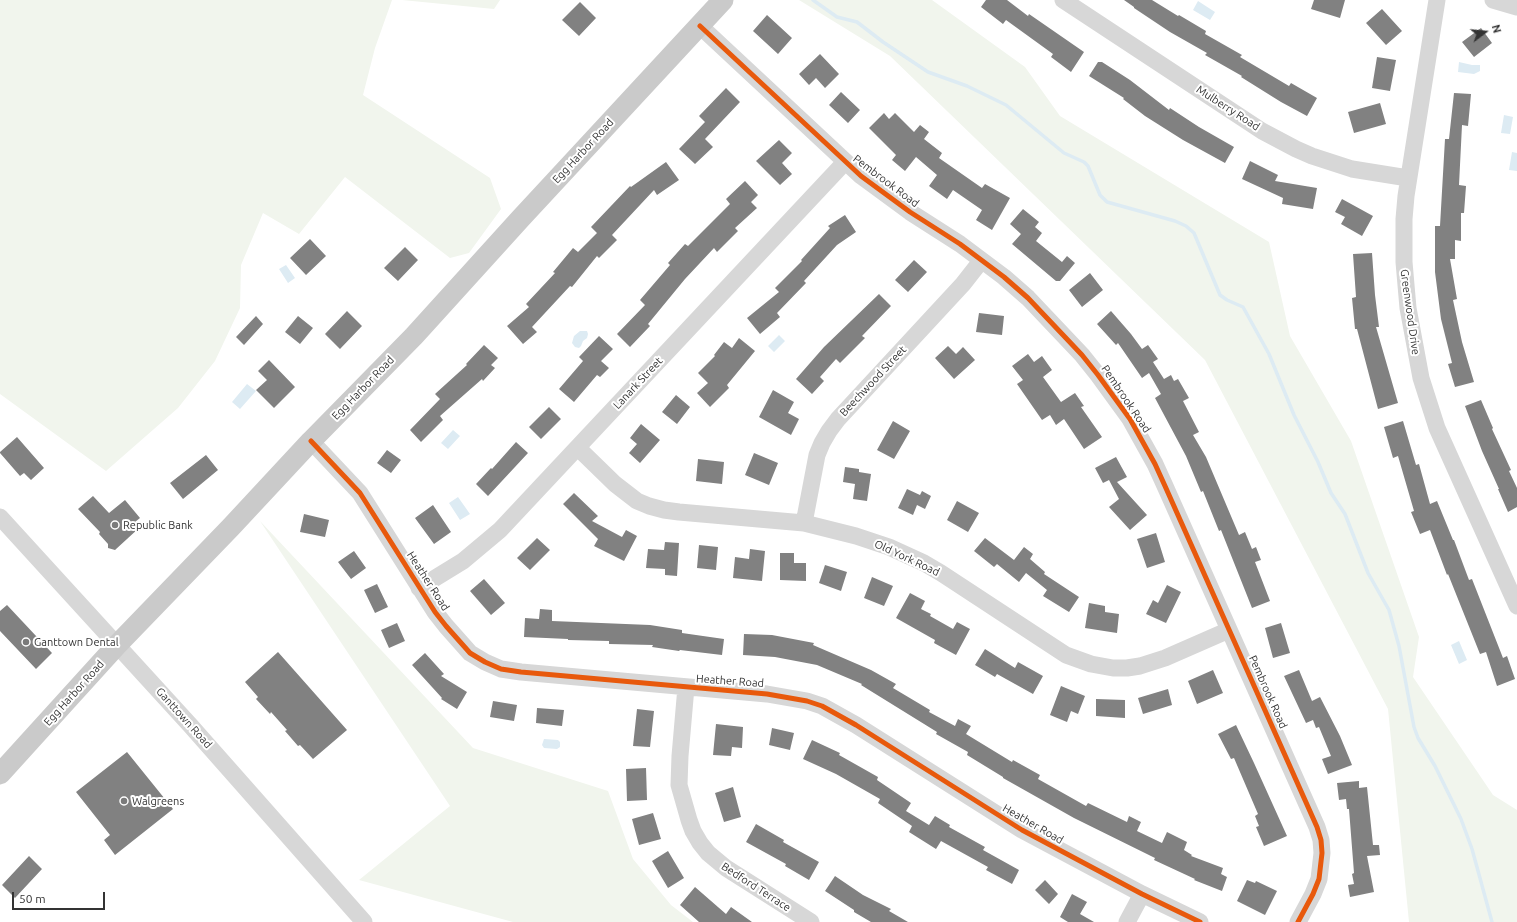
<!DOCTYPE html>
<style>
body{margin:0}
#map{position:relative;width:1517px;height:922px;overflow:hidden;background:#fff;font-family:Ubuntu,sans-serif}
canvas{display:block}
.north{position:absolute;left:1465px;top:12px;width:40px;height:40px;-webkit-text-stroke:3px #fff;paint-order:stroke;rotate:74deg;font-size:11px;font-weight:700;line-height:16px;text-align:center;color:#333}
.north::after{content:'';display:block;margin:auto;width:14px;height:18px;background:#333;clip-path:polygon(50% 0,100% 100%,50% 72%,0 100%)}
.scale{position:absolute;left:12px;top:892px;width:93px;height:18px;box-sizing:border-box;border:2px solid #333;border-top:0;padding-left:5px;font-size:12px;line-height:14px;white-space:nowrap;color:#333;-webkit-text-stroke:3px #fff;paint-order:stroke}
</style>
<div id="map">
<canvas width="1517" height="922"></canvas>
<div class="north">N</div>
<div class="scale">50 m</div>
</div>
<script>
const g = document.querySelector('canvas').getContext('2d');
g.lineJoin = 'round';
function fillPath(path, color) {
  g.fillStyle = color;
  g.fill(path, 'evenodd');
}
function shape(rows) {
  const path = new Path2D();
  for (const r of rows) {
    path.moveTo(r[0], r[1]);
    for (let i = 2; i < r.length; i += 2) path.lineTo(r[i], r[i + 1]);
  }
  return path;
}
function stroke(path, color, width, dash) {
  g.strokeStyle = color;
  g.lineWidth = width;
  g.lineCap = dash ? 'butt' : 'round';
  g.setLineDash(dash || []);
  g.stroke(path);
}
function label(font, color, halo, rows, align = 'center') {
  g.font = font + ' Ubuntu,sans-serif';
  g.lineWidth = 4;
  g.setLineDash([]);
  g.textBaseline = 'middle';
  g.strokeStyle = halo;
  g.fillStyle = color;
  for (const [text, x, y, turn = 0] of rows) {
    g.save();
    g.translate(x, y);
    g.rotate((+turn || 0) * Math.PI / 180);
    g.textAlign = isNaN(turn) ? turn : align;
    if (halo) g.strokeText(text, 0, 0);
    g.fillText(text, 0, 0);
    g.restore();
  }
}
const green = shape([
 [0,0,392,0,375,48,363,95,490,178,501,209,469,253,450,258,345,177,299,234,263,213,241,265,240,308,215,361,178,408,106,471,0,394],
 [402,0,500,0,494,9],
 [799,0,932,0,1025,67,1060,116,1269,242,1290,336,1351,441,1419,637,1413,677,1493,795,1517,810,1517,922,1409,922,1388,709,1205,360,890,56],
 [260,521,473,748,608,791,633,859,671,905,693,922,513,922,359,880,450,806]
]);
const water = shape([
 [1198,1,1215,12,1210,20,1193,10],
 [1459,62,1472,65,1480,65,1480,71,1474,74,1458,72],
 [1504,115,1513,117,1510,134,1501,133],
 [1512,152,1517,153,1517,171,1509,170],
 [286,265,295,278,288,283,279,269],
 [580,331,587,331,588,334,587,338,583,341,581,346,579,348,575,347,572,343,574,336],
 [779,335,785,341,774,352,768,346],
 [247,384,256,391,240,409,232,402],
 [453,430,460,436,448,449,441,443],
 [458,497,470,514,460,520,449,503],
 [1459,641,1467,660,1459,664,1451,645],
 [544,739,558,740,560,742,560,747,557,749,544,748,542,745]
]);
const stream = shape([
 [813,0,837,17,857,22,883,42,928,72,967,86,1006,105,1064,153,1084,162,1088,166,1100,195,1107,202,1175,221,1186,226,1194,233,1220,295,1227,300,1243,307,1269,354,1294,415,1318,462,1331,493,1345,514,1368,573,1389,610,1399,646,1414,727,1418,738,1435,766,1461,819,1472,849,1492,922]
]);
const building = shape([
 [986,0,1007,0,1028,16,1029,14,1084,52,1071,72,1051,57,1053,54,1006,20,1003,24,981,7],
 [1124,0,1152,0,1178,16,1179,15,1206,31,1205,34,1242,55,1240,57,1289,86,1291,83,1317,98,1307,116,1281,102,1241,77,1242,76,1205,55,1207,53,1170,32,1134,8,1134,7],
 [1314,0,1345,0,1340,18,1311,9],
 [580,2,596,18,579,36,562,20],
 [1382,9,1402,31,1386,45,1366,23],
 [767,15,792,38,778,54,753,31],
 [1481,28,1492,43,1474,57,1462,42],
 [820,54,839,74,825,88,816,78,809,85,799,74],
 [1377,57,1396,60,1390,91,1372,88],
 [1098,62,1102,62,1130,80,1169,110,1170,108,1199,127,1234,147,1225,163,1183,140,1145,116,1123,99,1124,98,1089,76],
 [726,88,740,102,705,139,713,147,695,164,679,149,705,122,699,116],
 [841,92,860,110,848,123,829,105],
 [1454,93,1471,94,1468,126,1462,125,1459,185,1466,186,1464,213,1461,213,1461,241,1455,240,1455,259,1450,259,1457,299,1453,300,1462,342,1474,382,1455,387,1448,364,1452,363,1441,319,1435,272,1435,226,1440,226,1445,139,1449,139],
 [1380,103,1386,124,1354,133,1348,112],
 [884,113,889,119,895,113,914,132,920,125,929,132,924,139,942,153,939,158,982,188,985,184,1010,198,992,230,976,220,982,210,953,190,947,199,929,186,937,175,916,157,905,171,892,160,896,155,869,128],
 [779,140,792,153,782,163,792,174,780,185,756,161],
 [1250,161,1278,175,1275,181,1317,188,1313,209,1282,204,1283,198,1242,179],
 [666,162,679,180,657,195,654,190,612,235,617,240,599,258,597,256,572,287,570,286,532,327,537,332,523,344,507,326,529,307,526,304,555,273,553,272,573,248,578,252,597,233,591,227,630,186,631,187],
 [745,181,758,195,751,202,757,208,735,228,738,231,717,252,714,248,685,279,648,324,650,326,630,347,617,334,645,305,640,300,670,265,668,263,685,244,688,246,730,204,726,199],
 [1342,199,1373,216,1362,236,1341,224,1345,217,1335,212],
 [1023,209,1039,222,1035,227,1042,233,1036,241,1062,262,1067,256,1075,263,1060,281,1056,281,1012,244,1021,234,1010,224],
 [845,215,856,232,837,245,804,281,806,283,777,313,780,317,760,334,747,318,779,292,775,288,802,261,801,260,830,228,828,226],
 [310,239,326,256,306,275,290,258],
 [405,247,418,260,398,281,384,268],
 [1372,253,1375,295,1379,327,1376,327,1398,403,1378,409,1357,329,1355,329,1352,298,1356,297,1353,254],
 [914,260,927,272,908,292,895,280],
 [1090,273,1103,290,1082,307,1069,290],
 [879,294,891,306,862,336,865,338,840,363,836,359,820,377,824,381,812,394,796,379,824,347],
 [347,311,362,326,340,349,325,334],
 [1111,311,1131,334,1142,349,1148,345,1158,359,1153,362,1164,379,1171,375,1174,381,1178,379,1189,398,1183,401,1199,432,1193,435,1206,457,1239,535,1245,532,1252,549,1256,547,1261,560,1255,562,1270,601,1252,608,1221,530,1219,531,1203,491,1201,492,1186,456,1155,398,1161,394,1149,373,1142,378,1118,343,1116,345,1097,324],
 [979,313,1004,316,1002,335,976,332],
 [256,316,263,324,244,345,236,337],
 [298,316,313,328,300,344,285,332],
 [599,336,613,349,601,361,609,368,600,377,597,375,574,402,559,389,583,361,579,357],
 [739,338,755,351,727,385,729,388,710,407,697,393,708,383,698,373,715,356,714,355,724,342,732,348],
 [484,345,498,358,491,365,495,368,483,381,482,379,440,416,443,420,421,442,410,430,440,399,435,394,467,365,466,364],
 [948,346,956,354,963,347,975,360,954,379,935,358],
 [1028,354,1034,362,1042,356,1052,370,1043,377,1061,402,1075,393,1084,406,1081,407,1102,437,1084,449,1064,419,1056,425,1050,415,1042,420,1017,384,1023,380,1012,366],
 [269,360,295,387,274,408,256,390,267,380,258,371],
 [773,390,794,402,788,413,799,419,791,435,759,417],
 [676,395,690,407,677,424,662,412],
 [1481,400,1493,428,1492,429,1511,470,1509,471,1517,488,1517,507,1508,512,1498,489,1499,489,1482,451,1465,406],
 [549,407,561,419,541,439,529,427],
 [893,421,910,431,894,459,877,450],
 [1403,421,1416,465,1419,464,1430,504,1437,501,1453,540,1454,540,1469,580,1472,579,1503,658,1507,656,1515,679,1497,686,1486,652,1480,654,1448,574,1447,575,1430,530,1420,534,1411,512,1414,511,1398,456,1393,458,1384,427],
 [641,424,660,440,640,463,629,453,637,444,630,438],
 [17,437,44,468,31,480,24,473,20,476,0,453,0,452],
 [516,442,528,453,488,496,476,484,491,468,492,469],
 [387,450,401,460,391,473,377,463],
 [754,453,778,463,769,485,745,475],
 [206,455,218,470,183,499,170,483],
 [1116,457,1127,477,1117,482,1147,515,1130,530,1109,507,1119,499,1109,480,1103,483,1095,468],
 [698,459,724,462,722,484,696,481],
 [845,467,859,469,859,472,871,474,867,501,853,499,855,484,843,482],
 [907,489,920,495,922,491,931,496,925,509,917,505,913,515,898,508],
 [574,493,598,516,592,521,622,537,626,530,637,536,624,561,594,546,598,539,563,504],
 [93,496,109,513,125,500,140,518,135,522,139,528,115,550,108,548,108,544,99,534,100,532,78,509],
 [957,501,979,513,968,532,947,520],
 [433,505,451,532,434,544,415,518],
 [304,514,329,520,325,537,300,532],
 [1156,533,1165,562,1147,568,1137,539],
 [537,538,550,550,530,570,517,558],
 [985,538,1014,560,1024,547,1033,554,1030,559,1045,572,1044,574,1079,597,1069,612,1043,596,1047,590,1026,573,1019,582,997,564,994,567,974,551],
 [665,542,679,543,677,576,665,575,665,569,646,568,648,549,664,550],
 [699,545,718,547,716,570,697,568],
 [750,549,765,551,762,581,733,578,735,557,749,559],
 [354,551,366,568,351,579,338,562],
 [780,553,794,553,794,563,806,563,806,581,780,580],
 [825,565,847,572,841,591,819,583],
 [872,577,893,586,884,606,864,598],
 [484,579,505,603,491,615,470,591],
 [377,584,388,607,375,613,364,590],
 [1167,585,1181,592,1166,623,1146,614,1153,600,1158,603],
 [910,593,925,601,921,609,931,614,930,616,953,629,957,622,970,629,956,655,934,643,935,640,896,618],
 [1089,603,1105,606,1105,612,1119,614,1117,633,1085,628],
 [7,605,52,653,36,669,0,631,0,611],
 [540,609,552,610,552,621,650,625,682,630,682,633,724,639,722,655,680,650,679,651,652,647,653,645,609,644,609,641,568,640,568,639,524,637,525,618,539,619],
 [397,623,405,641,389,648,381,630],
 [1281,623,1290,653,1273,658,1265,628],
 [744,634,772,635,814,643,813,645,871,670,896,684,893,688,930,710,929,712,955,726,958,719,971,726,966,734,1012,762,1013,760,1040,775,1038,779,1086,806,1088,803,1127,822,1129,816,1141,822,1137,831,1162,843,1167,832,1187,842,1184,850,1192,855,1191,856,1223,868,1221,874,1227,877,1222,891,1194,880,1195,879,1154,860,1155,858,1074,818,1003,778,1003,777,967,755,968,752,936,734,937,732,861,685,862,684,817,665,775,657,743,655],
 [985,649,1015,668,1018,662,1043,676,1033,694,997,674,995,677,975,665],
 [278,652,347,730,313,759,300,745,298,746,285,731,287,730,271,712,270,714,256,699,258,697,245,682],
 [425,653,444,674,441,676,467,692,457,709,441,699,442,698,412,665],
 [1213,670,1223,693,1197,704,1188,681],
 [1299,670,1312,701,1320,697,1340,736,1352,765,1328,774,1322,759,1331,756,1319,727,1316,728,1313,720,1306,723,1284,676],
 [1061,686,1085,696,1078,714,1071,711,1067,722,1050,715],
 [1168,689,1172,705,1143,714,1138,698],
 [1096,699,1125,700,1125,718,1096,716],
 [493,701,517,705,514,721,490,717],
 [537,708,564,710,562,726,536,723],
 [637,709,654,711,650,747,633,746],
 [716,724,743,727,742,748,732,747,731,756,713,755],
 [1236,725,1254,763,1287,836,1264,846,1256,827,1259,826,1255,816,1258,814,1234,758,1231,759,1218,734],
 [772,728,794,733,790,750,769,745],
 [812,740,840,753,839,755,878,777,877,780,911,803,906,811,929,825,935,816,950,825,949,827,985,847,983,850,1019,870,1012,884,986,870,988,867,941,841,936,849,909,832,912,826,878,803,880,799,836,774,803,759],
 [127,752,173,809,115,855,104,840,110,835,76,792],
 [646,768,647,800,627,801,626,769],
 [1359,781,1359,788,1367,787,1373,845,1379,845,1380,855,1367,856,1374,892,1350,897,1348,885,1354,884,1352,874,1354,873,1349,809,1347,809,1346,799,1339,800,1337,783],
 [733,787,741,817,724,822,715,793],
 [653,813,661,839,639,845,632,819],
 [756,824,784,840,783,842,819,862,809,880,785,866,786,864,746,842],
 [668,851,684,878,668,888,652,861],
 [29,856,42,869,15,898,2,885],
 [835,876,863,895,891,909,889,911,908,922,871,922,854,912,854,910,825,891],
 [1045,880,1058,894,1049,904,1035,890],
 [1247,880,1255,883,1256,881,1277,891,1265,915,1237,901],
 [695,887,726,914,731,907,752,922,699,922,680,905],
 [1072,894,1087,902,1080,914,1094,922,1068,922,1060,917]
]);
const minor = shape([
 [1063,0,1262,131,1296,149,1312,156,1352,169,1408,178],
 [1437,0,1406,196,1404,219,1404,262,1408,308,1421,378,1437,428,1517,606],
 [1493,0,1517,7],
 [700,26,861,176,910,212,960,244,1004,277,1028,298,1082,355,1098,375,1130,419,1155,464,1165,486,1317,827,1321,840,1322,853,1319,879,1313,894,1298,922],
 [311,441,360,493,435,612,446,626,470,653,485,662,501,669,521,672,767,694,807,701,822,706,856,725,1022,830,1142,894,1200,922],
 [578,448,615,484,637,501,649,506,664,510,679,512,804,523,856,536,889,547,924,563,941,573,1066,655,1091,664,1113,668,1127,668,1140,666,1165,658,1229,630],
 [0,517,190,725,364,922],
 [804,523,817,455,822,443,829,431,838,419,963,284,981,261],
 [419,588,463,561,500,530,845,162],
 [686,687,680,756,679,785,689,820,693,831,700,843,708,853,726,868,811,922],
 [1127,922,1142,894]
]);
const major = shape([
 [0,774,117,645,231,527,311,441,414,336,521,218,723,0]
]);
const cycleway = shape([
 [700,26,861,176,910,212,960,244,1004,277,1028,298,1082,355,1098,375,1130,419,1155,464,1165,486,1317,827,1321,840,1322,853,1319,879,1313,894,1298,922],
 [311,441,360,493,435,612,446,626,470,653,485,662,501,669,521,672,767,694,807,701,822,706,856,725,1022,830,1142,894,1200,922]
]);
const markers = [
 [115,525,4,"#7a7a7a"],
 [26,642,4,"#7a7a7a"],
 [124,801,4,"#7a7a7a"]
];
const streetNames = [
 ["Mulberry Road",1228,108,33],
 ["Egg Harbor Road",583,151,-47],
 ["Pembrook Road",886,181,37],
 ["Greenwood Drive",1410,312,82],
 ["Beechwood Street",873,381,-47],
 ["Lanark Street",638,383,-47],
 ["Egg Harbor Road",363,388,-46],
 ["Pembrook Road",1126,399,56],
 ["Old York Road",907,558,25],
 ["Heather Road",428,581,57],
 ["Heather Road",730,681,4],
 ["Pembrook Road",1268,692,66],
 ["Egg Harbor Road",74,693,-48],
 ["Ganttown Road",184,718,48],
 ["Heather Road",1033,824,30],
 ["Bedford Terrace",756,887,33]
];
const poiNames = [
 ["Republic Bank",123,525],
 ["Ganttown Dental",34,642],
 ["Walgreens",132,801]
];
fillPath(green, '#f1f5ed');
fillPath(water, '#ddebf3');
stroke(stream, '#ddebf3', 3.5);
fillPath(building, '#818181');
stroke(minor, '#d7d7d7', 17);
stroke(major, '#cacaca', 21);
stroke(cycleway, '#e8590c', 5);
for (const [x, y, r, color] of markers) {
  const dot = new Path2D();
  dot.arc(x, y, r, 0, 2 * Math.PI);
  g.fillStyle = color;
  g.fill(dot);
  stroke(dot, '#fff', 1.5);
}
label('11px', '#333', '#fff', streetNames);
label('11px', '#333', '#fff', poiNames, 'left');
</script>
